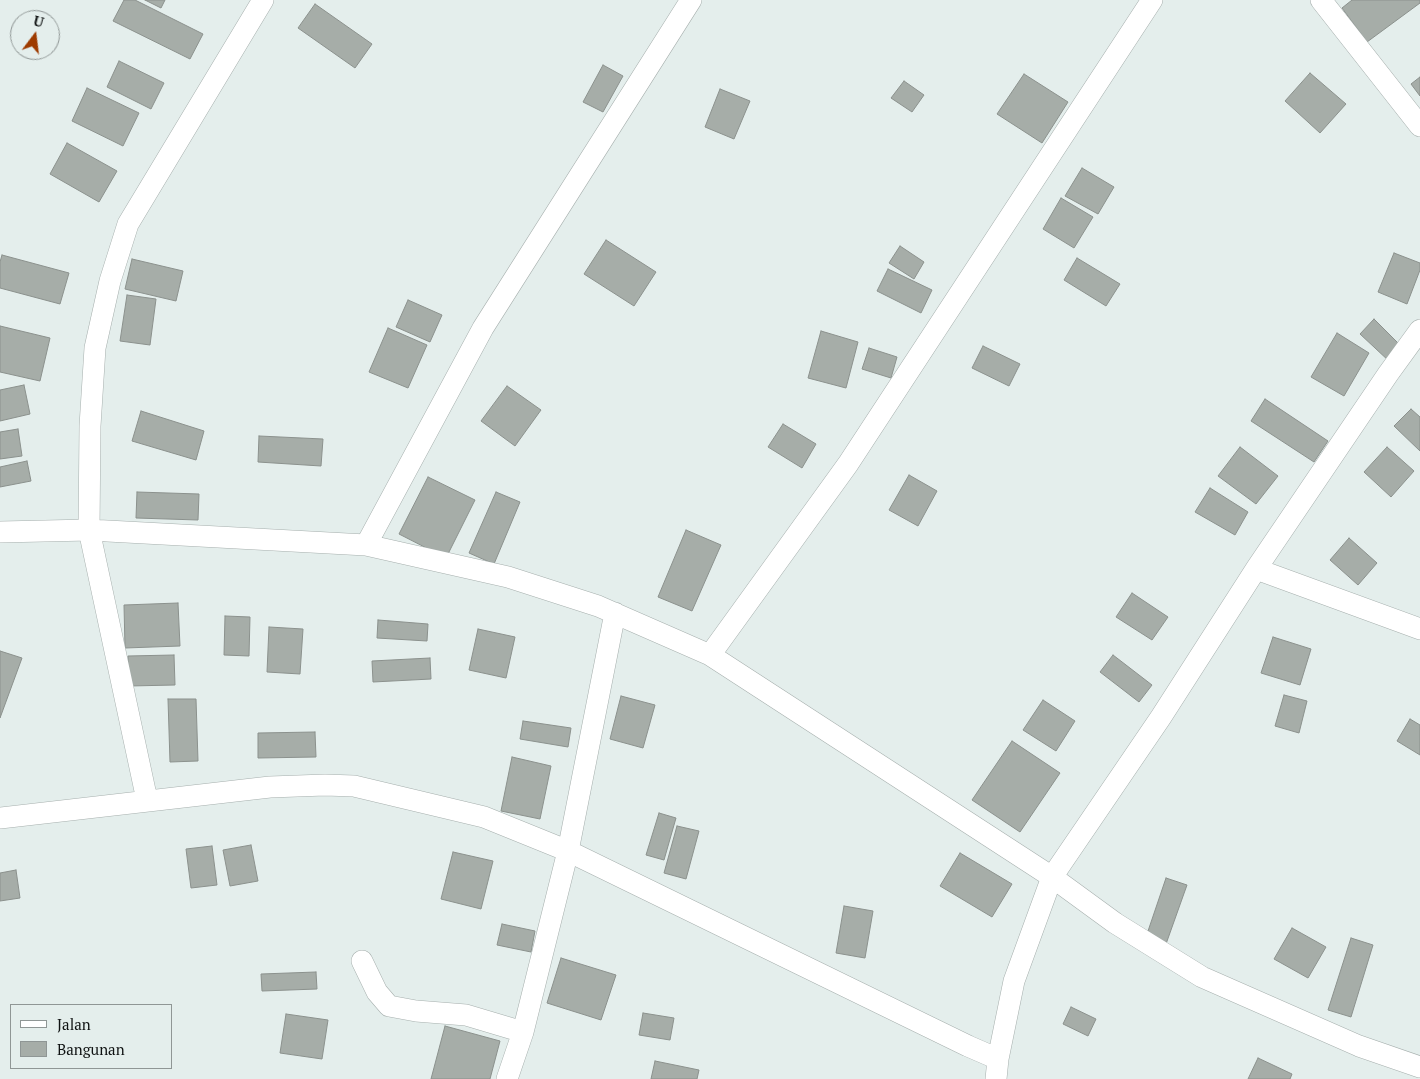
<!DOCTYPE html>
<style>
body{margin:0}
#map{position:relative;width:1420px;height:1079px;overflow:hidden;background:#e4eeec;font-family:"PT Serif",serif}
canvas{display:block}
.legend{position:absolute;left:10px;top:1004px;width:162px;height:65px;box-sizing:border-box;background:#e4eeec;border:1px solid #8f9695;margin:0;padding:6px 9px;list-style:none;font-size:15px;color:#0f1212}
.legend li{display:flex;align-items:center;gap:10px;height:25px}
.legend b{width:25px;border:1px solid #8f9695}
.north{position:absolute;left:10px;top:10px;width:50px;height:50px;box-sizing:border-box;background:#e4eeec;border:1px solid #8f9695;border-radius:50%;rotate:15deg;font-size:14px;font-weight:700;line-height:20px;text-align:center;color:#0f1212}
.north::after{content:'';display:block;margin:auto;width:18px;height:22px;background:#9e3b00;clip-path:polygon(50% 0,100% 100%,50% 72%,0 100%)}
</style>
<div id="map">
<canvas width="1420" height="1079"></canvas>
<ul class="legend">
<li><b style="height:6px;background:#fff"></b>Jalan</li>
<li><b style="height:14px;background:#a6ada8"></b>Bangunan</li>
</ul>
<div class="north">U</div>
</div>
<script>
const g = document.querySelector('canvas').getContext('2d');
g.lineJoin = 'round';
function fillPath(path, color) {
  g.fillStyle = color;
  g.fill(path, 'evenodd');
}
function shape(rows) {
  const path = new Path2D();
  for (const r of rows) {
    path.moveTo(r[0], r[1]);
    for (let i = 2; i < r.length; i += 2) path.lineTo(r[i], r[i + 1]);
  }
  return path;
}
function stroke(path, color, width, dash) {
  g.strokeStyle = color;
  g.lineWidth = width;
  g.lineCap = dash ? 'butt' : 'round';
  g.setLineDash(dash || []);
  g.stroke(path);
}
const building = shape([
 [124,0,135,0,203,34,190,59,113,21,124,0],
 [145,0,165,0,161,8,145,0],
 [1352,0,1420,0,1420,3,1367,42,1342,8,1352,0],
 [315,4,372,44,355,68,298,28,315,4],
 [119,61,164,83,151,109,107,87,119,61],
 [603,65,623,76,603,112,583,102,603,65],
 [1310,73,1346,104,1320,133,1285,101,1310,73],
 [1024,74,1068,102,1042,143,997,114,1024,74],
 [1420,77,1420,96,1411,84,1420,77],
 [904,81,924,95,912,112,891,98,904,81],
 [87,88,139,113,123,146,72,121,87,88],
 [720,89,750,101,734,139,705,127,720,89],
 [67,143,117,171,99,202,50,174,67,143],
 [1082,168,1114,187,1098,214,1065,196,1082,168],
 [1061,198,1093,217,1074,248,1043,229,1061,198],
 [606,240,656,272,634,306,584,274,606,240],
 [900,246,924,262,914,279,889,263,900,246],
 [1394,253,1420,263,1420,270,1407,304,1378,292,1394,253],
 [2,255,69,273,60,304,0,288,0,262,2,255],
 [1077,258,1120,284,1106,306,1064,280,1077,258],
 [132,259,183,271,176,301,125,289,132,259],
 [888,269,932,290,921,313,877,291,888,269],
 [127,295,156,299,150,345,120,341,127,295],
 [408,300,442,315,430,342,396,327,408,300],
 [1374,319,1403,348,1390,362,1360,334,1374,319],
 [0,326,50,338,40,381,0,372,0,326],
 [388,328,427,345,408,388,369,372,388,328],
 [821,331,858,342,846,388,808,378,821,331],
 [1337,333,1369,353,1344,396,1311,377,1337,333],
 [983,346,1020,364,1009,386,972,368,983,346],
 [869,348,897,357,891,378,862,369,869,348],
 [24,385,30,414,0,421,0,390,24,385],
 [507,386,541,410,515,446,481,421,507,386],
 [1265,399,1328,441,1314,462,1251,421,1265,399],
 [1411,409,1420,417,1420,451,1394,426,1411,409],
 [141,411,204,431,196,460,132,441,141,411],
 [783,424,816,444,802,468,768,447,783,424],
 [18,429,22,456,0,459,0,432,18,429],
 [259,436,323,439,321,466,258,462,259,436],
 [1240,447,1278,476,1256,504,1218,476,1240,447],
 [1387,447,1414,471,1391,497,1364,472,1387,447],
 [27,461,31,481,0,487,0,467,27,461],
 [909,475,937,491,918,526,889,510,909,475],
 [428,477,475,500,446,558,399,534,428,477],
 [1210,488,1248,512,1235,535,1195,512,1210,488],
 [137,492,199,494,198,520,136,518,137,492],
 [496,492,520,502,494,564,469,553,496,492],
 [686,530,721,545,692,611,658,597,686,530],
 [1349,538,1377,563,1358,585,1330,560,1349,538],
 [1132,593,1168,617,1152,640,1116,617,1132,593],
 [178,603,180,646,125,648,124,605,178,603],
 [225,616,250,617,249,656,224,655,225,616],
 [378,620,428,624,427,641,377,638,378,620],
 [269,627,303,629,300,674,267,672,269,627],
 [478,629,515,637,506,678,469,670,478,629],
 [1273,637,1311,649,1300,685,1261,673,1273,637],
 [0,651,22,658,0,718,0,651],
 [174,655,175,685,129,686,128,656,174,655],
 [1113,655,1152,685,1139,702,1100,672,1113,655],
 [430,658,431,679,373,682,372,661,430,658],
 [1284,695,1307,701,1299,733,1275,726,1284,695],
 [621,696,655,705,643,748,610,739,621,696],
 [168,699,196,699,198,761,170,762,168,699],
 [1043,700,1075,721,1056,751,1023,730,1043,700],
 [1410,719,1420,725,1420,755,1397,741,1410,719],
 [523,721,571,728,568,747,520,739,523,721],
 [315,732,316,757,258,758,258,733,315,732],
 [1012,741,1060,773,1020,832,972,800,1012,741],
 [512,757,551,766,540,819,501,811,512,757],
 [659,813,676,818,664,860,646,855,659,813],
 [677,826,699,831,686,879,664,873,677,826],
 [251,845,258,881,230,886,223,850,251,845],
 [212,846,217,885,191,888,186,849,212,846],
 [453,852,493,861,481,909,441,899,453,852],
 [960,853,1012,884,992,917,940,886,960,853],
 [16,870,20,898,0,901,0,873,16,870],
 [1166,878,1187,885,1166,944,1146,937,1166,878],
 [844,906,873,911,865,958,836,953,844,906],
 [502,924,535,931,531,952,497,945,502,924],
 [1292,928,1326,947,1308,978,1274,959,1292,928],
 [1351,938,1373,945,1351,1017,1328,1010,1351,938],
 [561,958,616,975,601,1020,547,1003,561,958],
 [316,972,317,989,262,991,261,974,316,972],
 [1071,1007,1096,1019,1088,1036,1063,1024,1071,1007],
 [643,1013,674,1018,670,1040,639,1035,643,1013],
 [286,1014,328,1020,322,1059,280,1053,286,1014],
 [445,1026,500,1041,490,1079,431,1079,445,1026],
 [1258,1058,1292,1074,1290,1079,1248,1079,1258,1058],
 [655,1061,699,1070,697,1079,651,1079,655,1061]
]);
const street = shape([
 [1321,0,1420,126],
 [0,532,89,530,366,545,508,577,598,606,710,655,1052,877,1115,923,1202,977,1359,1046,1420,1067],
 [366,545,483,328,691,0],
 [1256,569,1420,629],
 [710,655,848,464,1152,0],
 [147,800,89,530,90,426,95,348,110,281,128,224,263,0],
 [0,818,270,787,325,785,354,786,484,817,568,851,968,1046,998,1059],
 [362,961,377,992,389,1006,416,1011,466,1015,523,1032],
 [507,1079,523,1032,568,851,615,613],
 [996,1079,998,1059,1014,981,1052,877,1161,717,1256,569,1388,374,1420,330]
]);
fillPath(building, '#a6ada8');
stroke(building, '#8b918d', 1);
stroke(street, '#a6afad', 22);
stroke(street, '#fff', 21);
</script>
